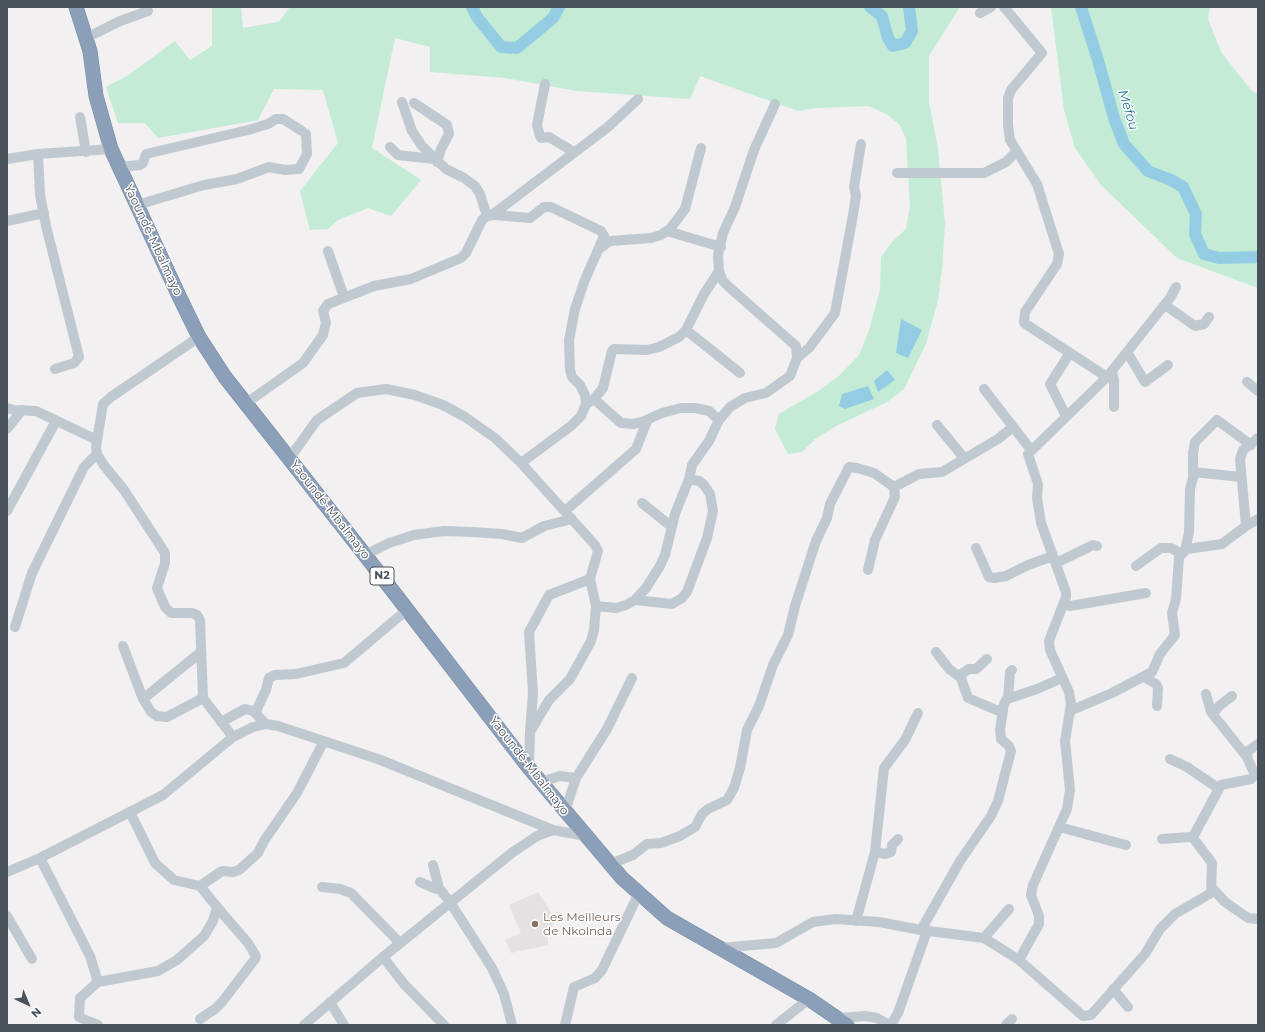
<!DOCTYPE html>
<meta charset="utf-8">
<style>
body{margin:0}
#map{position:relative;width:1265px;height:1032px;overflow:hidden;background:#f2f0f0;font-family:Montserrat,sans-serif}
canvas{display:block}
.frame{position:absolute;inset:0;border:8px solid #49515b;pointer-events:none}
.north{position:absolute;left:8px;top:984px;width:40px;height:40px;-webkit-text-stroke:3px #fff;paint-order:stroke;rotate:136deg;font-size:11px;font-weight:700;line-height:16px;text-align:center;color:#49515b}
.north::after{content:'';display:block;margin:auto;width:14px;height:18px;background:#49515b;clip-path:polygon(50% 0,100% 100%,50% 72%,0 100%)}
</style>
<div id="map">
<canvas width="1265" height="1032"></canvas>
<div class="frame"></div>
<div class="north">N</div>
</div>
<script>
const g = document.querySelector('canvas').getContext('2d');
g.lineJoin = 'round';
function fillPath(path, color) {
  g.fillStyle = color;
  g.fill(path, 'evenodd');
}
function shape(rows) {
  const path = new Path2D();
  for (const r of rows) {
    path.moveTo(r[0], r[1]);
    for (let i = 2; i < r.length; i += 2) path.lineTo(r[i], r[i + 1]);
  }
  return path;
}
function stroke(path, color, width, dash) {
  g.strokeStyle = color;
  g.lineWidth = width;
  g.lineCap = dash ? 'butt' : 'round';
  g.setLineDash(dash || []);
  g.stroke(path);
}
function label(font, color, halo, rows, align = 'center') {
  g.font = font + ' Montserrat,sans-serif';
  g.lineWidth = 3;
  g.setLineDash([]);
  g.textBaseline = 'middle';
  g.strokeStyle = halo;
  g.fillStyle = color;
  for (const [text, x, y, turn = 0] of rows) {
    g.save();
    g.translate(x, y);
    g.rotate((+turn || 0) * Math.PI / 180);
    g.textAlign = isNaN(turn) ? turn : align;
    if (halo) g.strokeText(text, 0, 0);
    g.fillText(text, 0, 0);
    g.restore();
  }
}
const education = shape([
 [538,892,556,920,548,933,548,945,511,953,505,940,521,933,509,905]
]);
const green = shape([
 [212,7,241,7,243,28,279,22,290,7,960,7,929,56,929,102,938,149,945,224,942,269,938,300,926,344,904,389,887,402,836,426,815,439,802,452,788,454,775,429,779,414,820,390,840,375,859,355,869,330,880,290,881,257,892,242,906,229,910,206,906,139,900,125,888,115,869,106,816,108,798,111,700,76,690,99,577,91,505,78,430,72,430,47,395,38,372,148,421,180,391,216,368,208,338,220,328,229,310,230,300,191,338,143,323,90,274,89,258,120,158,138,145,123,118,123,106,87,127,76,175,41,190,60,212,46],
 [1051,7,1210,7,1208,19,1221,52,1251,90,1258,94,1258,288,1177,258,1101,185,1075,148,1064,110]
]);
const water = shape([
 [901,319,922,330,908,358,896,353],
 [887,370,895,380,878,392,874,381],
 [868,386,874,399,845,409,839,406,842,394]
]);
const river = shape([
 [472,7,477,17,501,47,517,48,553,18,559,7],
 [870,7,882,16,888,38,893,46,905,43,912,31,909,7],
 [1081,7,1098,60,1114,118,1124,144,1148,171,1171,180,1183,187,1196,214,1195,234,1204,254,1219,258,1258,257]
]);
const minor = shape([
 [1004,7,1042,53,1011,90,1008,98,1008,125,1010,140,1037,184,1059,254,1057,264,1025,312,1024,323,1107,377],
 [980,13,991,7],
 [86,38,120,21,148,11],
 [545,84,537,125,540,136,541,138,549,137,574,152],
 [402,102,412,131,422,146,446,169,464,178,475,186,480,194,487,216],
 [414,103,447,125,449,134,441,149,437,162],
 [80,117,86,152],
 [390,147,398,155,434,159],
 [38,154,40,195,46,226,79,357,74,363,55,369],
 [7,159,38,154,111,149],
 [119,167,140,165,143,163,146,154,248,130,268,124,276,119,283,119,302,131],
 [897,173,984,173,1006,162,1017,151],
 [137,205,204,185,237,179,269,167,285,170,299,169,307,154,306,134],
 [492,215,608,127,638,99],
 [7,221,44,213],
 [667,231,721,247],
 [599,249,610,241,651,238,661,235,670,229,685,209,701,148],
 [328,251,344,297],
 [1165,305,1195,326,1204,324,1209,317],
 [686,330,740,373],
 [199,337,111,397,103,404,96,447,97,454,103,464,124,490,165,553,165,563,157,588,165,607,171,613,192,613,197,615,200,620,203,698,233,737],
 [1127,352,1145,382,1168,365],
 [797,358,809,348,835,313,853,215,856,196,854,187,861,144],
 [1112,371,1114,380,1114,407],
 [1247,382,1258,391],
 [984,389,1031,450],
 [594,399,621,423,633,424,642,422,662,413,681,408,695,408,709,411,719,420],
 [245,404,303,363,323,335,326,323,323,311,328,304,374,286,411,279,461,258,466,253,482,220,487,216,494,215,530,218,544,207,551,207,601,231,604,236,584,282,575,309,569,340,570,370,572,377,580,385,585,395,586,404,581,416,571,426,521,463],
 [586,404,594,399,603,388,612,351,614,349,647,350,659,347,679,337,686,330,704,294,719,271],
 [7,408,14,410,36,411,97,440],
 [1066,416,1050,384,1070,353],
 [937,425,964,458],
 [7,429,22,410],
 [289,459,317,420,357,393,386,389,415,395,443,405,465,417,495,438,521,463,595,545,598,551,590,579,596,606,594,630,591,641,570,679,549,700,530,732,529,768],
 [1193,472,1241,477],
 [642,503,672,527],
 [7,511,56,421],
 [565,511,636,449,647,421],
 [1246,526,1240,459,1243,450,1258,438],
 [976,548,989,577,994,578,1006,576,1028,565,1053,556],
 [1185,551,1189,532,1190,489,1193,478,1193,453,1195,442,1217,420,1251,445],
 [365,555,389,543,414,535,444,531,472,532,502,534,522,538,544,526,572,519],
 [1056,563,1093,545,1097,546],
 [1136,566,1161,548,1171,548,1182,554],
 [868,570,875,540,895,497,894,487],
 [635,600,672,604,682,598,687,592,707,538,713,511,710,494,704,485,699,481,689,479],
 [1064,604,1070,606,1146,593],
 [596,606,616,608,626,605,635,600,646,588,660,566,665,555,675,514,689,479,692,465,709,441,719,420,730,407,745,398,766,393,790,376,797,358,796,346,729,287,723,281,719,271,718,255,723,233,735,207,754,150,775,104],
 [15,627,32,573,84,467,97,454],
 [123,646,143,699,151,712,157,716,167,717,203,698],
 [936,652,949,669,960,677],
 [987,659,976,669,969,669,960,675,968,698,1001,712,1006,700,1010,698,1037,689,1062,678],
 [1144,677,1156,684,1158,688,1157,706],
 [1206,694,1211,712,1247,757],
 [143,699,201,652],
 [1008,699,1010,672,1012,670],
 [1070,711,1112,693,1152,672,1160,654,1175,635,1172,613,1176,599,1179,557,1187,549,1222,544,1246,526,1258,519],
 [1213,714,1219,706,1232,696],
 [221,722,245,709,257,712],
 [266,724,255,713,266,690,269,678,275,675,296,674,344,663,408,609],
 [530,732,533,693,529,632,549,595,590,579],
 [1170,759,1187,767,1218,788],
 [541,782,560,776,576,778],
 [565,811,576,778,607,729,632,678],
 [1059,827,1126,845],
 [1162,839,1190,837,1194,835],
 [875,852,884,768,905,740,918,713],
 [40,858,90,956,98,982,80,998,79,1017,98,1025],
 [610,864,633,855,647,844,661,843,680,836,695,827,702,814,708,809,727,800,734,788,740,768,747,730,759,706,773,665,788,635,795,606,816,541,827,518,830,504,849,467,857,468,874,473,894,487,919,474,942,472,998,439,1013,427],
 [433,865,439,888,450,902,492,968,504,994,512,1025],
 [7,872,40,858,163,795,233,737,253,727,266,724,278,726,378,759,553,830,585,836],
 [420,882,436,889,439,888],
 [200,886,222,871,233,872,239,870,258,853,264,841,297,793,324,741],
 [322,887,340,889,351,893,400,943],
 [1213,889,1225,902,1248,918,1258,919],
 [7,916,32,959],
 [856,921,875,852,885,854,891,852,892,845,898,839],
 [921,930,960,861,991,816,998,801,1011,751,1009,746,1001,739,1000,730,1003,710],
 [984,938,1009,909],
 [720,948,776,943,813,922,835,919,879,922,921,930,984,938,1019,960,1083,1016,1091,1015,1145,954,1160,929,1175,914,1211,893,1212,863,1194,839,1194,835,1221,785,1251,779,1254,776,1254,773,1247,757,1248,751,1258,744],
 [383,957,404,984,444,1025],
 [1019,960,1039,924,1039,916,1031,895,1033,885,1067,809,1070,790,1065,741,1071,704,1069,692,1050,650,1049,641,1066,597,1066,592,1041,523,1037,498,1038,484,1028,454,1107,377,1170,298,1176,287],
 [98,982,158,971,177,960,204,936,213,921,217,907,200,886,174,880,155,863,130,812],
 [1113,989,1128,1007],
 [330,1002,344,1025],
 [839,1018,865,1016,877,1018,889,1025],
 [200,1019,215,1009,222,1002,255,959,256,956,248,943,217,907],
 [304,1025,383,957,513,852,537,836,553,830],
 [565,1025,574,987,595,978,602,970,638,895],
 [776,1025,809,999],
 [891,1025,898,1013,927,931],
 [1006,1025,1012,1019]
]);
const highway = shape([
 [76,7,90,51,96,96,111,149,179,296,199,337,225,377,365,555,529,768,622,878,667,918,809,999,847,1025]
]);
const markers = [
 [535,924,4,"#8d6e63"]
];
const shields = [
 [382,576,24]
];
const shieldNames = [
 ["N2",382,576]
];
const streetNames = [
 ["Yaoundé-Mbalmayo",153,240,65],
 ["Yaoundé-Mbalmayo",330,510,52],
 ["Yaoundé-Mbalmayo",529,766,52]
];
const educationNames = [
 ["Les Meilleurs",543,917],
 ["de Nkolnda",543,931]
];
const waterNames = [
 ["Méfou",1128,110,73]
];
fillPath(education, '#e3e1e1');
fillPath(green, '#c3ebd5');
fillPath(water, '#94cde3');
stroke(river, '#94cde3', 12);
stroke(highway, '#778aa5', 15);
stroke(minor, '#c1c9d0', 10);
stroke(highway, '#8c9fb9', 14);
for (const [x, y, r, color] of markers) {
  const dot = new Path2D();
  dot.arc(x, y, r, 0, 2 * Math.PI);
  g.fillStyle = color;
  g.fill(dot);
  stroke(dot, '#fff', 1.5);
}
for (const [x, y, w] of shields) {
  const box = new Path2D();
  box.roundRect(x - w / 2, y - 9, w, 18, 3);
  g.fillStyle = '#fff';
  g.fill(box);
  stroke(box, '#49515b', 1);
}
label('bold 11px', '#49515b', null, shieldNames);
label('12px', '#49515b', '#fff', streetNames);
label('12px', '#785e54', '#fff', educationNames, 'left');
label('italic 13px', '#1b779c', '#fff', waterNames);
</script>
